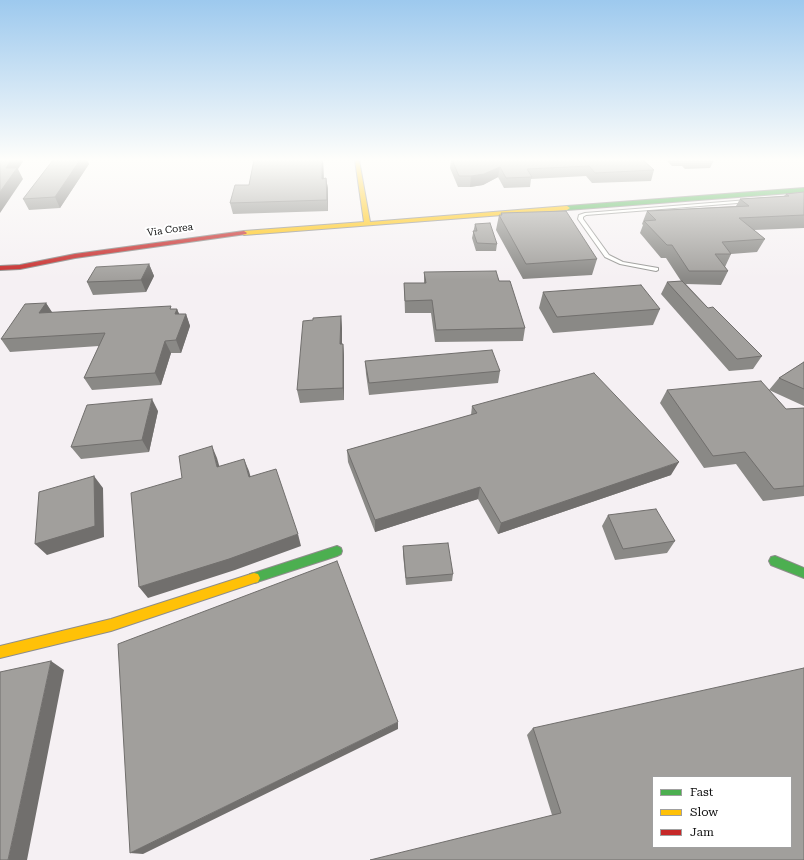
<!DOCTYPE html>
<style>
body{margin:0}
#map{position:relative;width:804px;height:860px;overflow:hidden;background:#fdfcf7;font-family:"Roboto Serif",serif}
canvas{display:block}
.legend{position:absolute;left:652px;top:776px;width:140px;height:72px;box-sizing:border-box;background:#fff;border:1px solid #a0a0a0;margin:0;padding:5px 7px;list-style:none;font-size:12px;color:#111}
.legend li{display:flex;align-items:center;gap:8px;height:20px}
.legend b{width:20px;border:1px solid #a0a0a0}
</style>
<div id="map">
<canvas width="804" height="860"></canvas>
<ul class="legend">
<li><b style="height:5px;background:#4caf50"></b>Fast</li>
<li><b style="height:5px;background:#ffc107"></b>Slow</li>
<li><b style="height:5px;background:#c62828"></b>Jam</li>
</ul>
</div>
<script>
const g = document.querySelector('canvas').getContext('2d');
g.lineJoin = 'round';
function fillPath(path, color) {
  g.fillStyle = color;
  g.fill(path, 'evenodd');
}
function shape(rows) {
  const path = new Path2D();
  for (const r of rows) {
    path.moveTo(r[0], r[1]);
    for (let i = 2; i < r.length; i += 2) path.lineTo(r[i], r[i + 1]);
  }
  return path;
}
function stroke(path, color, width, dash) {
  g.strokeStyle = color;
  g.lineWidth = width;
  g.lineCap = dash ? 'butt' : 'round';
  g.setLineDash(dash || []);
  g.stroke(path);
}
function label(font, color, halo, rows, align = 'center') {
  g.font = font + ' "Roboto Serif",serif';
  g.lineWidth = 4;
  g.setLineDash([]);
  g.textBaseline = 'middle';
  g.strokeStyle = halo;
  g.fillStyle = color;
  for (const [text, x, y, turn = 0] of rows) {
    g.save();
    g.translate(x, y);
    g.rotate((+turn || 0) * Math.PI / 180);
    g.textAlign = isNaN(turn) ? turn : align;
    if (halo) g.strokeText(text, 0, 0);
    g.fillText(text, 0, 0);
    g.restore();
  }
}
const industrial = shape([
 [0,160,804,160,804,860,0,860],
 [653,777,791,777,791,847,653,847]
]);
const lane = shape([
 [748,200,750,200,750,202,586,215,583,217,583,219,609,255,623,262,658,268,658,270,656,271,620,264,605,257,578,219,579,215,585,213,748,200]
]);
const fast = shape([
 [804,188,804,192,567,210,564,208,567,206,804,188],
 [337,546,341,548,342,551,341,554,337,556,254,583,250,582,248,578,250,574,254,573,337,546],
 [775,556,804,568,804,578,771,565,769,561,771,557,775,556]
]);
const slow = shape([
 [355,160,359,160,370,222,567,206,570,208,567,210,244,235,241,233,244,231,364,222,355,160],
 [254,573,258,574,260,578,258,582,254,583,111,631,0,658,0,646,111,619,254,573]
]);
const jam = shape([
 [244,231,247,233,246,234,75,258,20,269,0,270,0,266,20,265,75,254,244,231]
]);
const wall = shape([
 [80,160,87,160,89,164,60,208,29,210,23,199],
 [254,160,325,160,323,160,324,179,326,178,328,189,328,211,233,214,230,203,249,185],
 [451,160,643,160,654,170,651,181,592,183,586,176,531,179,530,187,504,188,498,177,483,185,470,187,458,187,450,168],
 [666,160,714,160,710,168,685,169,682,166,672,166],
 [804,192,804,228,754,230,765,239,757,252,731,254,725,267,728,271,721,285,686,284,708,308,762,356,753,369,729,371,661,294,667,282,681,281,666,258,661,258,640,233,643,225,642,224,647,211,736,206,740,199,784,196,786,194],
 [501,213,597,259,592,275,523,279,496,230,499,215,501,215],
 [475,224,497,244,496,251,476,251,472,238],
 [149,264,154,276,146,292,93,295,87,282],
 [424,272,499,281,525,328,523,341,435,342,431,313,405,313,404,283,424,283],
 [543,292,660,309,653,325,553,333,539,308],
 [46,303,52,313,177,309,179,314,186,314,190,326,181,353,171,353,161,385,92,390,84,378,99,346,10,352,1,339],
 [341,316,342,329,342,344,343,344,344,357,344,400,300,403,297,390,313,320],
 [365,361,500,371,498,383,369,395,366,374],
 [804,362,804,406,769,390,786,409,804,408,804,496,763,501,736,464,704,468,660,403,667,390,769,390,779,378],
 [472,406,671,475,498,534,478,499,375,532,348,462,347,450,471,415],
 [158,411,149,452,81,459,71,447],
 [608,515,675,541,667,553,615,560,602,526],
 [403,546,453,574,452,581,406,585,403,554],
 [533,728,804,860,552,815,527,735]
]);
const shadedWall = shape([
 [11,160,24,160,18,169,23,179,0,213,0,192,6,168],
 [80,160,87,160,89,164,60,208,55,197],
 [322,160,323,160,324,189,322,179],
 [500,167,498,177,483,185,470,187,471,176],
 [326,178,328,189,328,211,327,200],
 [149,264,154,276,146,292,141,280],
 [46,303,54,315,39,313],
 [177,309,182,321,175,314],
 [186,314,190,326,181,353,176,340],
 [341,316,342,329,342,357,340,344],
 [165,341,171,353,161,385,155,373],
 [343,344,344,357,344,400,343,388],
 [152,399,158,411,149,452,142,440],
 [212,446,217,458,223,479,217,467],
 [244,459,249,471,254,489,249,477],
 [679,462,671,475,498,534,501,523],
 [94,476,103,488,104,537,47,555,35,544],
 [480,487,478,499,375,532,375,520],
 [298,534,301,546,235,570,148,598,139,587],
 [51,661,64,670,27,860,8,860],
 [398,722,398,729,143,854,130,853]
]);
const building = shape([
 [0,160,11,160,6,168,17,168,0,192,0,160],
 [53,160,80,160,55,197,23,199,53,160],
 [254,160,322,160,322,179,326,178,327,200,230,203,235,185,249,185,254,160],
 [452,160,643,160,654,170,595,173,589,166,527,169,532,177,506,178,500,167,484,174,471,176,459,176,452,160],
 [804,192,804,215,739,218,765,239,722,242,731,254,715,254,728,271,689,271,672,245,667,245,644,221,656,220,647,211,749,206,740,199,789,196,786,194,804,192],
 [566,211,597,259,526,264,499,215,502,215,501,213,566,211],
 [490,223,497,244,477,243,473,231,477,231,475,224,490,223],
 [149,264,141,280,87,282,96,267,149,264],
 [496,271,499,281,510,281,525,328,436,330,432,300,405,301,404,283,426,283,424,272,496,271],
 [682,281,708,308,713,307,762,356,737,359,667,282,682,281],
 [641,285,660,309,557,317,543,292,641,285],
 [46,303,39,313,171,306,170,309,177,309,175,314,186,314,176,340,165,341,155,373,84,378,105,333,1,339,25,304,46,303],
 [341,316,340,344,343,344,343,388,297,390,303,321,313,320,313,318,341,316],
 [492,350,500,371,369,383,365,361,492,350],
 [804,362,804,389,779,378,804,362],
 [594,373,679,462,501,523,480,487,375,520,347,450,477,413,472,406,594,373],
 [761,381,786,409,804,408,804,486,774,489,745,452,713,456,667,390,761,381],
 [152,399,142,440,71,447,87,405,152,399],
 [212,446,217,467,244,459,249,477,276,469,298,534,229,559,139,587,131,493,182,478,179,456,212,446],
 [94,476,95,526,35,544,39,492,94,476],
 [656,509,675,541,623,549,608,515,656,509],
 [448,543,453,574,406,578,403,546,448,543],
 [337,561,398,722,130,853,118,644,337,561],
 [51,661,8,860,0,860,0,672,51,661],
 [804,668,804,860,370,860,561,813,533,728,804,668],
 [653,777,791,777,791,847,653,847,653,777]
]);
const farStreetnames = [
 ["Via Corea",170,230,-8]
];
fillPath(industrial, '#f5f0f3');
stroke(lane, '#979795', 2);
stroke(fast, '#8e8d8b', 2);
stroke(slow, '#8e8d8b', 2);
stroke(jam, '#8e8d8b', 2);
fillPath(lane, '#fffffe');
fillPath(fast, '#4caf50');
fillPath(slow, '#ffc107');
fillPath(jam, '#c62828');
fillPath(wall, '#8a8986');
fillPath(shadedWall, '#716f6d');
fillPath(building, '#a19f9c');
stroke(building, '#716f6d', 1);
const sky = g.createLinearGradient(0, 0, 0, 280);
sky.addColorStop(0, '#9dc9ee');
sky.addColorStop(0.57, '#fefefb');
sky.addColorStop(1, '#fefefb00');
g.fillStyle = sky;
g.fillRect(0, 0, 804, 280);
label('10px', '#111', '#fff', farStreetnames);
</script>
